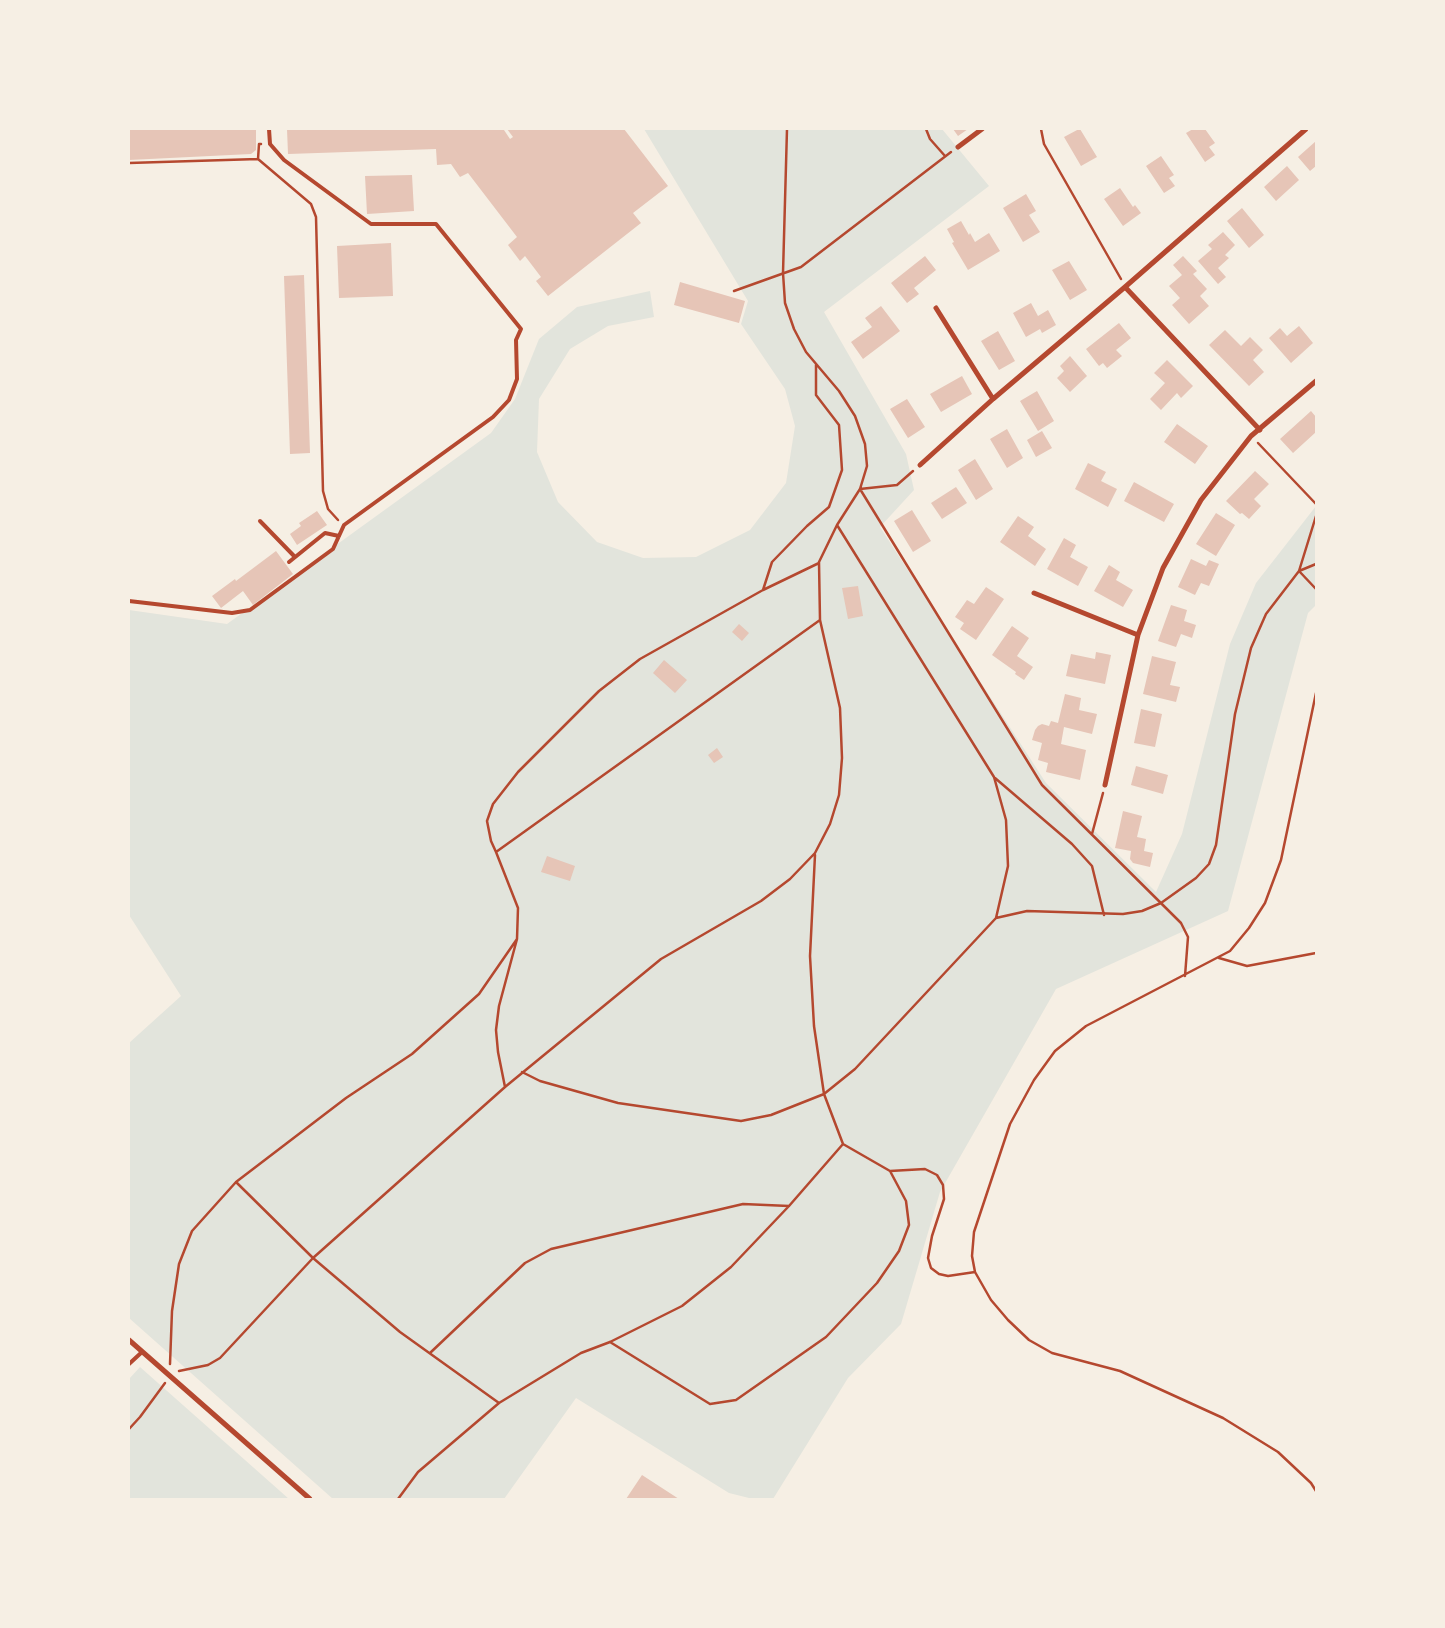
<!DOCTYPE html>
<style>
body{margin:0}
#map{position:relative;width:1445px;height:1628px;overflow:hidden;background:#f6efe4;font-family:Poppins,sans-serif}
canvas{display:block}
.frame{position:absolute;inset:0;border:130px solid #f6efe4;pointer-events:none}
</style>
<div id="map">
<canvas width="1445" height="1628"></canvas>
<div class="frame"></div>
</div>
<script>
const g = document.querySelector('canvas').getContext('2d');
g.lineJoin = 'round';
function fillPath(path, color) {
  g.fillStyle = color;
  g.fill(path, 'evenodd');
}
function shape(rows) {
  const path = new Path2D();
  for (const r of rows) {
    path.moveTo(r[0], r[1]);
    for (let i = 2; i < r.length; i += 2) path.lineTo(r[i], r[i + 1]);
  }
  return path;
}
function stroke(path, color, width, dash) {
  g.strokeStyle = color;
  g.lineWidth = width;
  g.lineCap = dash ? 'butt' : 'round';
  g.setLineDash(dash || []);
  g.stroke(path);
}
const green = shape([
 [644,129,942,129,989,186,824,312,906,454,914,490,880,527,1046,783,1156,892,1182,834,1230,644,1256,583,1316,506,1316,605,1308,613,1228,911,1056,989,940,1192,901,1324,848,1378,773,1499,753,1499,729,1493,576,1398,504,1499,333,1499,129,1318,129,1043,181,996,129,915,129,610,227,624,491,433,515,399,539,339,577,307,650,291,654,317,608,326,570,349,539,399,537,452,558,502,597,542,643,558,696,557,750,530,786,483,795,426,785,389,741,324,748,301],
 [140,1367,289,1499,129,1499,129,1379]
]);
const building = shape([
 [129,129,256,129,256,150,251,154,129,160],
 [287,129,495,129,495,130,504,130,510,139,513,137,507,129,624,129,668,186,633,213,641,223,548,296,536,281,541,277,525,256,520,261,508,245,517,237,468,173,460,177,451,164,437,165,436,149,288,154],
 [953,129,968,129,958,136],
 [1079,129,1080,129,1097,157,1081,166,1064,137],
 [1193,129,1205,129,1215,143,1209,147,1215,155,1205,162,1186,133],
 [1316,141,1316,166,1310,171,1298,157],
 [1161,156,1174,175,1169,178,1175,186,1164,193,1146,166],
 [1287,166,1299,180,1276,201,1264,187],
 [412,175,414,211,367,214,365,176],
 [1120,188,1133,207,1135,205,1141,213,1123,226,1104,199],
 [1026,194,1036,211,1029,215,1040,232,1023,242,1003,208],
 [1242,208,1264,235,1249,248,1227,221],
 [961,221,969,235,970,233,975,242,989,233,1000,251,968,270,952,243,954,242,947,229],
 [1223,232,1235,245,1225,255,1229,258,1218,268,1226,277,1218,284,1198,261,1212,249,1208,245],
 [391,243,393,296,339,298,337,246],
 [925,256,936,270,914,288,919,294,907,303,891,283],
 [1183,256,1197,271,1193,274,1207,289,1200,296,1209,306,1189,324,1172,305,1180,298,1169,286,1182,275,1173,265],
 [1069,261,1087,290,1070,300,1052,270],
 [304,275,310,453,290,454,284,276],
 [680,282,745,301,739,323,674,305],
 [1031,303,1038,316,1048,310,1056,325,1042,333,1040,329,1026,337,1013,313],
 [881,306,900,331,863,359,851,342,872,327,865,318],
 [1119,323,1131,338,1116,350,1122,356,1107,368,1103,363,1099,366,1086,349],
 [1299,326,1313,343,1291,363,1269,338,1280,328,1287,336],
 [1225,330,1241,346,1250,337,1263,350,1253,360,1264,372,1249,386,1209,345],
 [998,331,1015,361,999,370,981,341],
 [1070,356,1087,376,1070,392,1057,378,1064,371,1060,366],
 [1167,360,1193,386,1181,398,1177,393,1161,410,1150,399,1165,383,1154,373],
 [962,376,972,394,941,412,930,394],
 [1037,391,1054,421,1038,431,1020,401],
 [907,399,925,427,908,438,890,409],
 [1311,411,1316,417,1316,432,1293,453,1280,439],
 [1177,424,1208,446,1195,464,1164,442],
 [1007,429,1023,458,1007,468,990,439],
 [1042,431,1052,448,1036,457,1027,440],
 [975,459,993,489,976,500,958,470],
 [1088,463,1106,472,1101,481,1117,489,1108,507,1075,489],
 [1255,471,1269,484,1254,499,1261,506,1249,519,1242,513,1240,514,1226,501],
 [1134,482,1174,504,1164,522,1124,501],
 [956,487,967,503,942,519,931,503],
 [912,510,931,541,913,552,894,521],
 [317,511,327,525,297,545,290,534,301,526,299,523],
 [1216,513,1235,525,1216,556,1196,544],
 [1018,516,1034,527,1028,536,1046,549,1035,566,1000,542],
 [1064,538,1076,545,1070,557,1088,567,1078,586,1047,569],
 [276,551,293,574,253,605,243,591,221,608,212,596,235,579,236,581],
 [1191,559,1206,566,1209,560,1219,564,1209,586,1201,583,1195,595,1178,587],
 [1109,565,1120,572,1116,580,1133,590,1123,607,1094,591],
 [858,586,863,616,848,619,842,588],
 [986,587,1004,599,976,640,960,629,964,623,955,617,967,600,974,604],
 [1171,605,1187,610,1184,621,1196,625,1192,638,1181,634,1176,647,1158,641],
 [739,624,749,633,742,641,732,632],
 [1012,626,1029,638,1017,656,1033,667,1024,680,1015,674,1016,672,992,655],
 [1096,652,1111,655,1105,684,1066,676,1071,654,1095,659],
 [1152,656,1176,662,1170,685,1180,687,1176,702,1143,694],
 [664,660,687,680,675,693,653,673],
 [1065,694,1081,698,1079,710,1097,714,1092,734,1064,727,1061,744,1086,750,1080,780,1046,772,1048,763,1038,760,1042,743,1032,740,1035,730,1038,726,1042,724,1049,726,1051,721,1058,723],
 [1141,709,1162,714,1155,747,1134,743],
 [717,748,723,757,714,763,708,755],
 [1136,766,1168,775,1163,794,1131,785],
 [1123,811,1142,816,1137,837,1146,839,1144,851,1153,853,1150,867,1133,863,1130,859,1131,851,1115,848],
 [547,856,575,866,570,881,541,872],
 [642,1475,679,1499,626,1499]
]);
const path = shape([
 [926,129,930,139,945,156],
 [1041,129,1044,144,1121,279],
 [258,159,259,144,261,144],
 [129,163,258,159,311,204,316,217,323,491,328,509,338,520],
 [734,291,801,267,951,152],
 [1258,443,1316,504],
 [860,489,1042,785,1181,923,1188,937,1185,976],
 [860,489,897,485,913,471],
 [1316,516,1299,571,1316,589],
 [837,525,994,777,1006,820,1008,866,996,918],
 [763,590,772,562,807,526,829,507,842,470,839,425,816,395,816,365],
 [1316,693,1281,860,1265,903,1249,928,1230,951,1086,1026,1055,1051,1034,1080,1010,1124,974,1232,972,1256,975,1272,991,1300,1008,1320,1029,1340,1052,1353,1120,1371,1223,1418,1278,1452,1311,1483,1316,1491],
 [995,778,1072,844,1092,866,1104,915],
 [1092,834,1103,793],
 [496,852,491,841,487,821,493,804,518,772,599,691,640,659,763,590,819,563],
 [1219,958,1247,966,1316,953],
 [522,1072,540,1081,618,1103,741,1121,771,1115,824,1094,855,1069,996,918,1027,911,1123,914,1142,911,1161,903,1196,878,1209,864,1216,845,1235,714,1251,648,1266,614,1299,571,1316,564],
 [505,1087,498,1052,496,1030,499,1006,517,939,518,908,496,852,820,620],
 [890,1171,925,1169,937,1175,943,1185,944,1199,932,1236,928,1258,931,1268,939,1274,948,1276,975,1272],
 [236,1182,313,1258,400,1332,499,1403],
 [610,1342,710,1404,736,1400,826,1337,877,1283,899,1251,909,1225,906,1201,890,1171,843,1144,824,1094,814,1026,810,956,815,855],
 [430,1353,525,1263,551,1249,743,1204,789,1206],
 [170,1364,172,1311,179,1264,192,1231,236,1182,346,1098,412,1054,479,994,517,939],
 [179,1371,208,1365,220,1358,313,1258,505,1087,661,959,761,901,790,879,815,853,830,824,839,795,842,758,840,708,820,620,819,562,837,525,860,489,867,466,865,444,855,416,839,391,806,352,794,329,785,303,783,273,787,129],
 [129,1429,140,1417,165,1383],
 [398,1499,418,1472,499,1403,581,1353,610,1342,682,1306,731,1267,789,1206,843,1144]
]);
const service = shape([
 [260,521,295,557],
 [289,562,325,533,339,536],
 [129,601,232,613,250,610,333,549,344,525,493,417,509,400,517,379,516,340,521,329,436,224,371,224,284,160,270,144,269,129],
 [129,1364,142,1352]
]);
const minor = shape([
 [958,147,982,129],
 [1125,287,1260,430],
 [936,308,993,399],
 [920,465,993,399,1125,287,1306,129],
 [1034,593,1138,635],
 [1105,785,1138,635,1163,568,1201,500,1251,436,1316,381],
 [129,1340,310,1499]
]);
fillPath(green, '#e2e4dc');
fillPath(building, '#e6c5b7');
stroke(path, '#b5482f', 2.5);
stroke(service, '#b5482f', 4);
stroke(minor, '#b5482f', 5);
</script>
